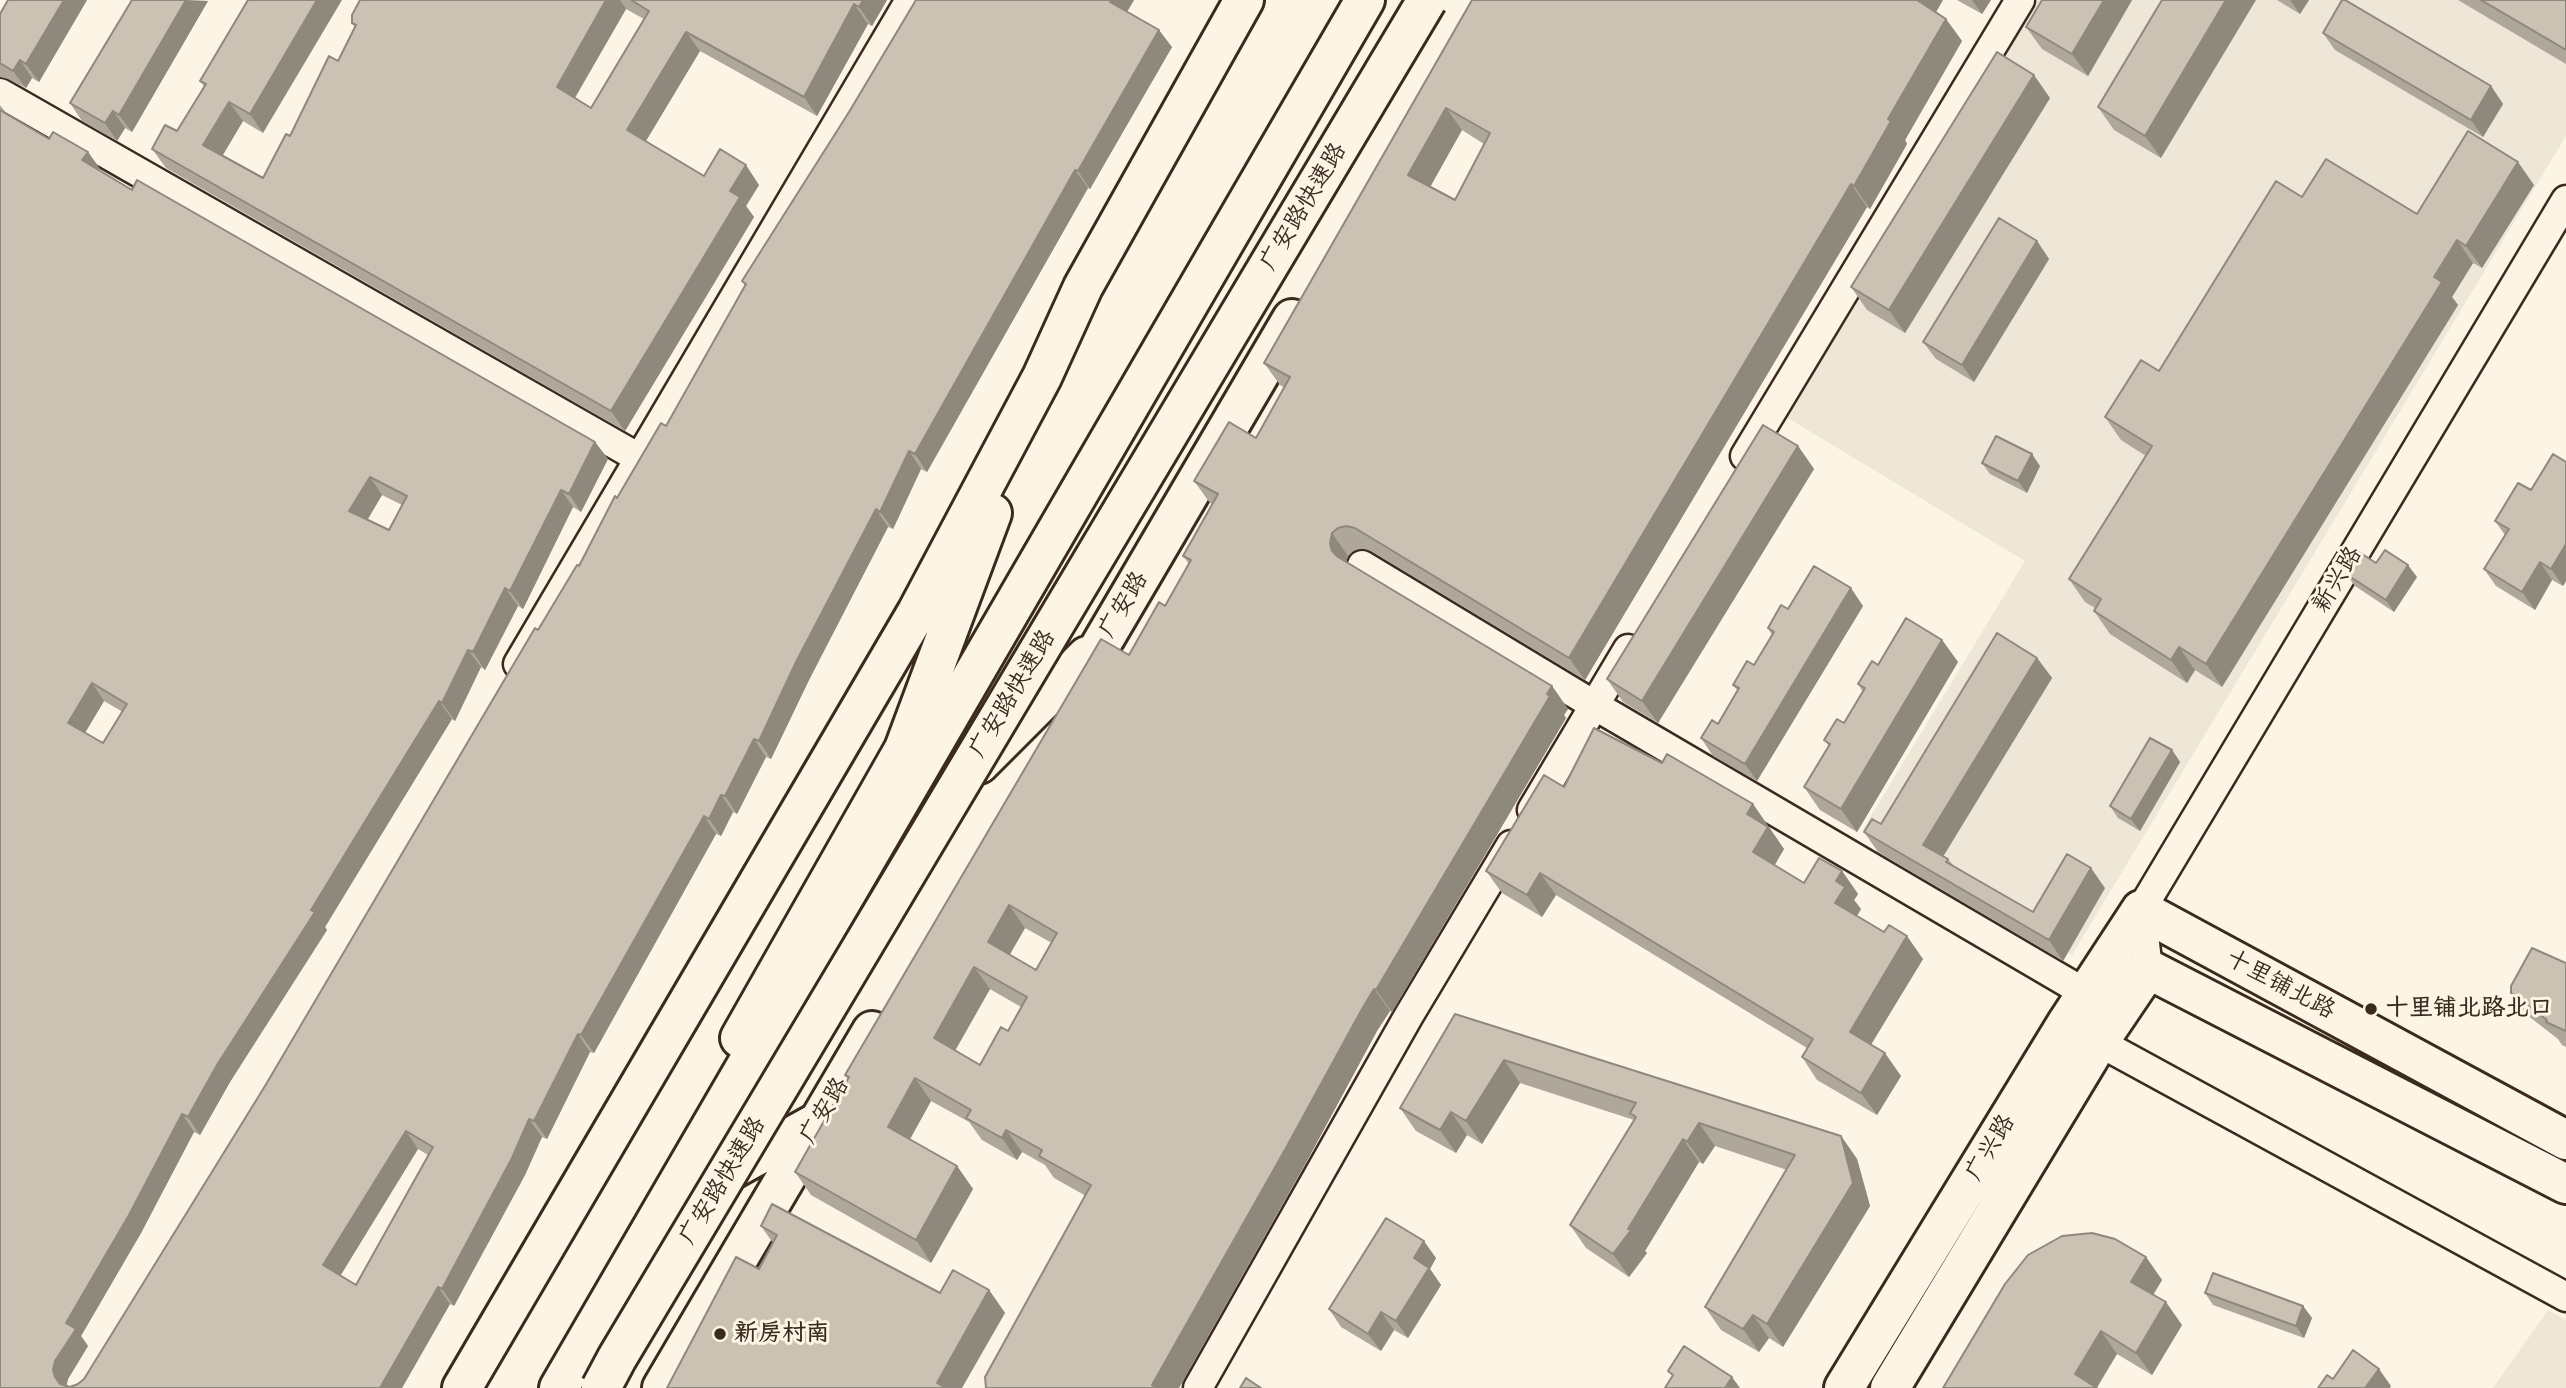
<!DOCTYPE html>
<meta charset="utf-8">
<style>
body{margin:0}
canvas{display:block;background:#fcf5e5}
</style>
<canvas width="2566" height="1388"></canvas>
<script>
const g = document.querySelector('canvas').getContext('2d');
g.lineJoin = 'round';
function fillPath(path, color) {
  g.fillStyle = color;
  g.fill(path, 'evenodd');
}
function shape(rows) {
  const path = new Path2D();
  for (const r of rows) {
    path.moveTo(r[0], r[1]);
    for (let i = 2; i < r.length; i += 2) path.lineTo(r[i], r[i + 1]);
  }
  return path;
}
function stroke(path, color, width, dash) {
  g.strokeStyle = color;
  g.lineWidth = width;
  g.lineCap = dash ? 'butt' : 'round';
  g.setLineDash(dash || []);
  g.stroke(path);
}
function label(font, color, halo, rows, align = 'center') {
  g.font = font + ' Pangolin,"LXGW WenKai TC",sans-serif';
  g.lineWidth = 6;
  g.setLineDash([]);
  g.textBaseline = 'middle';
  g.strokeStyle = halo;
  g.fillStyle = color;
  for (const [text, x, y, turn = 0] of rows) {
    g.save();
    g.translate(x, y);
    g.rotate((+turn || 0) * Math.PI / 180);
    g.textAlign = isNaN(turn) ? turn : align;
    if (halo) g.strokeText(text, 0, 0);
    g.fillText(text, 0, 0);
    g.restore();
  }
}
const built = shape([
 [2038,0,2566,0,2566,136,2072,955,1863,829,2025,561,1786,417],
 [2548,1310,2566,1320,2566,1388,2493,1388]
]);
const street = shape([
 [0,93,639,458],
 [1745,456,2020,0],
 [1362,565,1594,705,2087,994],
 [518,664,910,0],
 [1532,810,1628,649],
 [2148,969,2141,910,2566,200],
 [2084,1034,2566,1297],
 [1198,1388,1408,1017,1511,845]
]);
const secondary = shape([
 [1076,687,1292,319],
 [979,764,1087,656],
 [740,1038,904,749,992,513],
 [715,1179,816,1123],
 [462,1388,917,612,1042,377,1083,287,1244,0],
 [662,1388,872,1031],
 [1844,1388,2067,1023,2141,910,2566,1140],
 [1890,1388,2098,1043,2148,969,2566,1184]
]);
const highway = shape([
 [559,1388,1365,0]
]);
const highwayBridge = shape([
 [601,1388,617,1358,1427,0]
]);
const wall = shape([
 [8,0,87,0,39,82,32,78,26,88,8,79,0,77,0,14],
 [132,0,208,1,132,132,125,128,117,141,82,121,70,103],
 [248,0,263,133,243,121,222,156,263,178,338,61,355,28,352,23,360,0,887,0,872,26,868,24,817,116,700,51,646,141,704,176,759,185,746,206,754,217,625,431,166,168,152,149,177,131,204,86,200,81],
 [626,9,644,19,591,108,575,98],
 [916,0,1134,0,1127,12,1172,47,1090,189,1088,188,927,472,921,469,893,529,888,527,809,680,771,759,766,757,737,814,733,812,721,836,716,834,594,1053,590,1052,547,1139,542,1137,525,1175,454,1306,450,1304,402,1388,0,1388,0,105,7,114,49,139,88,152,100,169,99,170,132,190,595,442,608,459,581,512,573,507,523,609,518,606,485,670,481,667,455,721,452,719,393,815,325,927,327,930,230,1082,200,1135,194,1132,141,1233,81,1336,88,1346,68,1379,66,1386,70,1387,78,1384,84,1379,265,1086,538,630,579,566,617,498,666,426,745,286,742,281,849,112],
 [382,495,402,505,389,530,367,520],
 [104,701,123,712,103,743,85,733],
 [418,1149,428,1155,356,1285,340,1275],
 [1472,0,1936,12,1946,19,1962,41,1905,140,1907,144,1870,209,1867,207,1585,680,1371,551,1362,548,1353,551,1348,556,1346,562,1552,686,1568,709,1564,715,1566,718,1392,1012,1390,1011,1377,1031,1302,1170,1086,1196,1054,1178,1045,1165,1022,1152,1017,1160,982,1140,969,1122,931,1101,910,1139,957,1166,973,1189,931,1263,811,1195,795,1172,848,1079,845,1075,1129,655,1165,606,1189,564,1183,556,1213,504,1210,503,1194,481,1256,438,1285,388,1280,385,1264,363],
 [1462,130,1484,144,1455,200,1430,187],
 [1025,928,1052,943,1036,970,1009,955],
 [990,989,1021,1007,1008,1031,980,1065,955,1051],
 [1957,0,1991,0,1982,14],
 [2042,0,2132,0,2088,76,2042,49,2026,27],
 [2162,0,2161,158,2114,130,2098,107],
 [2277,0,2309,0,2300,14],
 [2458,0,2566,0,2566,64],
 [2323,33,2491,86,2503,104,2483,137,2335,50],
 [2050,98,1905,333,1867,310,1851,287],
 [2534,185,2482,268,2473,263,2452,297,2458,305,2222,687,2195,670,2187,683,2110,634,2094,611,2095,608,2085,602,2069,579,2146,456,2121,440,2105,417,2159,371,2302,197,2417,214],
 [2037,241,2049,259,1974,382,1936,359,1923,342],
 [1798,446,1814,469,1658,723,1623,702,1607,679],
 [2566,462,2566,581,2563,586,2552,580,2535,610,2496,586,2484,569,2505,535,2495,521],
 [1982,463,2040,466,2027,493,1990,474],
 [2376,563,2417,577,2394,612,2355,586,2346,574],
 [1863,606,1757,781,1713,756,1701,738,1718,724,1738,691,1733,685,1754,665,1772,635,1768,628,1788,609],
 [1942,640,1958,662,1857,832,1820,810,1804,787,1829,746,1824,740,1844,723,1863,692,1858,684,1878,665],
 [2037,658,2052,678,1943,856,1948,859,1953,865,2033,912,2105,888,2063,961,1878,852,1864,832,1881,824],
 [2172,750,2180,762,2140,831,2118,818,2110,806],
 [1662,763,1753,804,1784,849,1774,865,1804,883,1842,871,1858,894,1854,900,1861,909,1857,916,1923,959,1871,1045,1901,1076,1877,1115,1817,1080,1802,1057,1807,1048,1556,895,1542,917,1502,893,1486,871,1564,787],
 [2566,963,2566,1047,2562,1045,2558,1039,2527,1015,2511,993],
 [1455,1014,1841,1136,1857,1159,1870,1206,1783,1347,1769,1338,1759,1352,1721,1330,1705,1307,1787,1170,1715,1146,1703,1164,1699,1162,1645,1251,1647,1253,1629,1277,1586,1248,1570,1225,1634,1120,1520,1083,1482,1144,1467,1135,1456,1153,1416,1131,1400,1108],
 [761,1226,940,1293,989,1290,1005,1313,759,1269,773,1243],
 [2146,1257,2162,1280,2153,1295,2182,1325,2152,1375,2117,1354,2097,1388,1943,1388],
 [1436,1258,1430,1269,1441,1285,1408,1338,1394,1330,1381,1351,1341,1327,1329,1309],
 [2205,1293,2303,1306,2312,1318,2304,1338,2213,1305]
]);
const shadedWall = shape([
 [64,0,87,0,39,82,26,64],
 [186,0,208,1,132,132,119,115],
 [317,0,342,0,263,133,250,114],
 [606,0,620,0,626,9,570,106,557,87],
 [863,0,887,0,872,26,859,7],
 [1111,0,1134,0,1122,20,1110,2],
 [1916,0,1943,0,1931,21],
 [1972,0,1991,0,1982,14],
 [2104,0,2132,0,2088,76,2072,54],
 [2226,0,2256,0,2161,158,2145,136],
 [2290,0,2309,0,2300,14],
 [854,4,868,24,817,116,804,97],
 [1946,19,1962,41,1905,140,1907,144,1870,209,1854,186,1888,119],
 [1159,30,1172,47,1090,189,1078,171],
 [686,32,700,51,641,149,627,130],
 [20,60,32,78,26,88,13,71],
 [2034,75,2050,98,1905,333,1889,310],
 [2491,86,2503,104,2483,137,2471,120],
 [229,102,243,121,217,165,203,145],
 [1446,108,1462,130,1424,198,1408,175],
 [113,111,125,128,117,141,105,123],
 [88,152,100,169,95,178,82,160],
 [2518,162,2534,185,2482,268,2466,246],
 [746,165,759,185,746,206,754,217,625,431,611,411,730,191],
 [1075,170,1088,188,927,472,915,454],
 [1851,184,1867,207,1585,680,1569,658],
 [2457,240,2473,263,2452,297,2458,305,2222,687,2206,664],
 [2037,241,2049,259,1974,382,1962,365],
 [595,442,608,459,581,512,569,494],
 [1798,446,1814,469,1658,723,1642,701],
 [909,451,921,469,893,529,880,512],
 [2032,454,2040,466,2027,493,2018,481],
 [370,477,382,495,362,529,349,511],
 [561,490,573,507,523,609,510,591],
 [876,509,888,527,809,680,771,759,759,741,796,662],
 [1332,533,1348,556,1345,565,1332,551,1330,543],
 [2566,544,2566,581,2563,586,2551,569],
 [2540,562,2552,580,2535,610,2522,592],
 [2408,565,2417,577,2394,612,2386,600],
 [505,588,518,606,485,670,473,652],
 [1851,588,1863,606,1757,781,1745,764],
 [1942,640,1958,662,1857,832,1841,809],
 [2179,647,2195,670,2187,683,2171,660],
 [468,650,481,667,455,721,442,703],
 [2037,658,2052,678,1938,865,1923,845],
 [92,683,104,701,80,741,68,723],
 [1552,686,1568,709,1564,715,1566,718,1392,1012,1376,990],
 [439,701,452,719,325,927,327,930,230,1082,200,1135,188,1117,217,1065],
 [754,739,766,757,737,814,725,796],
 [2172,750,2180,762,2140,831,2131,819],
 [721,795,733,812,721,836,709,819],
 [1753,804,1784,849,1769,875,1753,852,1747,814],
 [704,816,716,834,594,1053,581,1035],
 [2091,868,2105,888,2063,961,2049,940],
 [1842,871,1858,894,1854,900,1861,909,1851,925,1835,903,1836,881],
 [1540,873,1556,895,1542,917,1527,895],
 [1009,905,1025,928,1004,965,988,942],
 [1907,936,1923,959,1865,1054,1850,1032],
 [974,967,990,989,949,1061,934,1038],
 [1374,989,1390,1011,1377,1031,1302,1170,1179,1388,1154,1388,1152,1385],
 [578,1034,590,1052,547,1139,534,1121],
 [1885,1053,1901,1076,1877,1115,1861,1093],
 [1504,1060,1520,1083,1482,1144,1466,1121],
 [915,1078,931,1101,904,1150,888,1127],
 [1451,1112,1467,1135,1456,1153,1440,1130],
 [182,1114,194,1132,141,1233,81,1336,88,1346,68,1379,66,1388,62,1388,55,1377,53,1370,66,1323],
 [529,1119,542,1137,525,1175,454,1306,442,1289],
 [1699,1123,1715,1146,1703,1164,1687,1142],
 [1006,1130,1022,1152,1017,1160,1002,1138],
 [406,1131,418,1149,336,1283,323,1265],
 [1841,1136,1857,1159,1870,1206,1783,1347,1767,1324],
 [1683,1139,1699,1162,1645,1251,1647,1253,1629,1277,1613,1254],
 [957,1166,973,1189,931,1263,916,1240],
 [1424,1241,1436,1258,1430,1269,1441,1285,1408,1338,1396,1321,1414,1258],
 [2146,1257,2162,1280,2147,1305,2131,1282],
 [438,1287,450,1304,402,1388,380,1388],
 [989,1290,1005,1313,962,1388,941,1388,937,1383],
 [2166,1302,2182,1325,2152,1375,2136,1353],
 [2303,1306,2312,1318,2304,1338,2296,1326],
 [1381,1312,1394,1330,1381,1351,1368,1334],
 [1753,1315,1769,1338,1759,1352,1743,1329],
 [2101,1331,2117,1354,2096,1388,2075,1374],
 [2379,1369,2391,1386,2390,1388,2365,1388],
 [1732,1377,1740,1388,1725,1388]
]);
const building = shape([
 [8,0,64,0,26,64,20,60,13,71,0,63,0,14,8,0],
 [132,0,186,0,119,115,113,111,105,123,70,103,132,0],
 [248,0,317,0,250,114,229,102,203,145,263,178,286,134,290,136,329,56,338,61,356,25,352,23,352,15,360,0,606,0,557,87,591,108,649,11,631,0,863,0,859,7,854,4,804,97,686,32,627,130,704,176,720,149,746,165,730,191,740,197,611,411,152,149,165,125,177,131,206,84,200,81,248,0],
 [916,0,1111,0,1110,2,1159,30,1078,171,1075,170,915,454,909,451,880,512,876,509,796,662,759,741,754,739,725,796,721,795,709,819,704,816,581,1035,578,1034,534,1121,529,1119,512,1158,442,1289,438,1287,380,1388,0,1388,0,110,49,139,53,132,88,152,82,160,132,190,137,180,595,442,569,494,561,490,510,591,505,588,473,652,468,650,442,703,439,701,380,797,311,910,315,912,217,1065,188,1117,182,1114,129,1215,66,1323,76,1329,55,1361,53,1370,55,1377,60,1384,70,1387,78,1384,84,1379,265,1086,535,628,538,630,577,565,579,566,615,496,617,498,661,423,666,426,746,284,742,281,849,112,916,0],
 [370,477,407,496,389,530,349,511,370,477],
 [92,683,127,704,103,743,68,723,92,683],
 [406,1131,433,1147,356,1285,323,1265,406,1131],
 [1472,0,1917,0,1946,19,1888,119,1891,121,1854,186,1851,184,1569,658,1355,528,1346,526,1338,528,1332,533,1330,543,1332,551,1338,557,1552,686,1547,694,1550,696,1376,990,1374,989,1362,1009,1286,1148,1152,1385,1157,1388,986,1388,985,1377,1091,1185,1039,1156,1042,1150,1006,1130,1002,1138,966,1118,971,1110,915,1078,888,1127,957,1166,916,1240,795,1172,849,1077,845,1075,1101,639,1129,655,1159,602,1165,606,1191,560,1183,556,1218,494,1194,481,1229,422,1256,438,1290,377,1264,363,1472,0],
 [1446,108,1490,133,1455,200,1408,175,1446,108],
 [1009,905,1057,933,1036,970,988,942,1009,905],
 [974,967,1027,997,1008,1031,1001,1027,980,1065,934,1038,974,967],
 [2042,0,2104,0,2072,54,2026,27,2042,0],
 [2162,0,2226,0,2145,136,2098,107,2162,0],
 [2342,0,2345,0,2491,86,2471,120,2323,33,2342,0],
 [2481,0,2566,0,2566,50,2481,0],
 [1997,52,2034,75,1889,310,1851,287,1997,52],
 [2468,131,2518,162,2466,246,2457,240,2434,277,2442,282,2206,664,2179,647,2171,660,2094,611,2101,599,2069,579,2152,446,2105,417,2141,360,2159,371,2276,181,2302,197,2326,159,2417,214,2468,131],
 [1999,218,2037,241,1962,365,1923,342,1999,218],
 [1763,425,1798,446,1642,701,1607,679,1763,425],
 [1996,436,2032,454,2018,481,1982,463,1996,436],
 [2553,454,2566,462,2566,544,2551,569,2540,562,2522,592,2484,569,2509,529,2495,521,2518,483,2531,490,2553,454],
 [2385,550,2408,565,2386,600,2346,574,2359,552,2376,563,2385,550],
 [1814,566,1851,588,1745,764,1701,738,1712,720,1718,724,1739,688,1733,685,1747,661,1754,665,1774,632,1768,628,1781,605,1788,609,1814,566],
 [1906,618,1942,640,1841,809,1804,787,1830,744,1824,740,1837,719,1844,723,1865,688,1858,684,1872,661,1878,665,1906,618],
 [1997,633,2037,658,1923,845,1948,859,1946,862,2033,912,2067,854,2091,868,2049,940,1864,832,1872,819,1881,824,1997,633],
 [1594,728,1662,763,1667,754,1753,804,1747,814,1768,827,1753,852,1804,883,1819,858,1842,871,1836,881,1845,887,1835,903,1884,932,1889,925,1907,936,1850,1032,1885,1053,1861,1093,1802,1057,1813,1039,1540,873,1527,895,1486,871,1544,775,1564,787,1594,728],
 [2150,738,2172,750,2131,819,2110,806,2150,738],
 [2532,948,2566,963,2566,1031,2546,1022,2547,1020,2511,993,2511,986,2532,948],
 [1455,1014,1841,1136,1853,1183,1767,1324,1753,1315,1743,1329,1705,1307,1795,1155,1699,1123,1687,1142,1683,1139,1628,1229,1631,1230,1613,1254,1570,1225,1636,1117,1630,1113,1636,1103,1504,1060,1466,1121,1451,1112,1440,1130,1400,1108,1455,1014],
 [772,1204,940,1293,953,1270,989,1290,937,1383,946,1388,667,1388,736,1257,759,1269,777,1235,761,1226,772,1204],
 [1386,1218,1424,1241,1414,1258,1429,1268,1396,1321,1381,1312,1368,1334,1329,1309,1386,1218],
 [2092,1233,2115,1239,2146,1257,2131,1282,2166,1302,2136,1353,2101,1331,2075,1374,2097,1388,1943,1388,2005,1284,2028,1255,2062,1236,2092,1233],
 [2213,1273,2303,1306,2296,1326,2205,1293,2213,1273],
 [1684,1346,1732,1377,1725,1388,1665,1388,1673,1375,1668,1371,1684,1346],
 [2353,1350,2379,1369,2365,1388,2318,1388,2327,1375,2333,1379,2353,1350],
 [1246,1378,1261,1388,1240,1388,1246,1378]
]);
const markers = [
 [2371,1009,7,"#3b2a1e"],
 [720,1334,7,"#3b2a1e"]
];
const streetNames = [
 ["广安路快速路",1304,207,-59],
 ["新兴路",2338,580,-59],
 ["广安路",1124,605,-59],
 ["广安路快速路",1013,694,-59],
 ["十里铺北路",2280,985,28],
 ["广安路",825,1111,-59],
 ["广兴路",1991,1148,-59],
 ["广安路快速路",723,1181,-59]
];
const poiNames = [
 ["十里铺北路北口",2385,1009],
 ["新房村南",734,1334]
];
fillPath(built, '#eee6d6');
stroke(street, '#3b2a1e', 33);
stroke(secondary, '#3b2a1e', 44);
stroke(highway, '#3b2a1e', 44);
stroke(street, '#fcf5e5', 28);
stroke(secondary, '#fcf5e5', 38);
stroke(highway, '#fcf5e5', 38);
stroke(highwayBridge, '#3b2a1e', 44, []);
stroke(highwayBridge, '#fcf5e5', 38);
fillPath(wall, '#afa79a');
fillPath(shadedWall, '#8f887d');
fillPath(building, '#ccc2b3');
stroke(building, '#8f887d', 2);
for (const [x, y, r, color] of markers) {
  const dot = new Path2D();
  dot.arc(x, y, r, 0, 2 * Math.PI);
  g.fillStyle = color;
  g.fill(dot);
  stroke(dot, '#fcf5e5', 2.5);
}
label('24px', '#3b2a1e', '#fcf5e5', streetNames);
label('bold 24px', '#3b2a1e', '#fcf5e5', poiNames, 'left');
</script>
